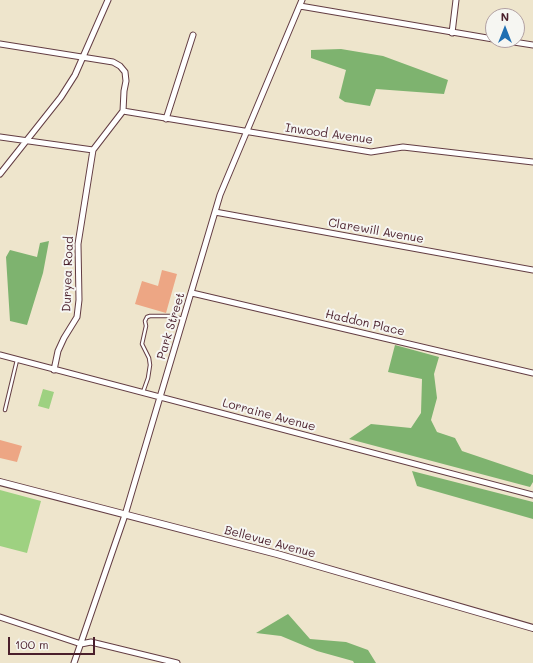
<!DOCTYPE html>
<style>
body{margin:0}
#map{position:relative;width:533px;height:663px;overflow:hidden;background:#eee5cc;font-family:Mali,sans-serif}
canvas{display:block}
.north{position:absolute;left:485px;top:8px;width:40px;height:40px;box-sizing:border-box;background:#f6f6f2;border:1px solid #b1a0a2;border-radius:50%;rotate:0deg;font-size:11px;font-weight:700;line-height:16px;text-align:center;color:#4a1f2b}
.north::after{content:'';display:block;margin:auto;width:14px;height:18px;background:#1f6fb2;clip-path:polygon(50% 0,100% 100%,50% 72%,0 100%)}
.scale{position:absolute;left:8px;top:637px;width:87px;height:18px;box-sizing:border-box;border:2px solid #4a1f2b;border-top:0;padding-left:5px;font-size:12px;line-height:14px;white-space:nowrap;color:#4a1f2b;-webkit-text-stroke:3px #f6f6f2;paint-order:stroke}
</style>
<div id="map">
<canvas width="533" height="663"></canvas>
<div class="north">N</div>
<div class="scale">100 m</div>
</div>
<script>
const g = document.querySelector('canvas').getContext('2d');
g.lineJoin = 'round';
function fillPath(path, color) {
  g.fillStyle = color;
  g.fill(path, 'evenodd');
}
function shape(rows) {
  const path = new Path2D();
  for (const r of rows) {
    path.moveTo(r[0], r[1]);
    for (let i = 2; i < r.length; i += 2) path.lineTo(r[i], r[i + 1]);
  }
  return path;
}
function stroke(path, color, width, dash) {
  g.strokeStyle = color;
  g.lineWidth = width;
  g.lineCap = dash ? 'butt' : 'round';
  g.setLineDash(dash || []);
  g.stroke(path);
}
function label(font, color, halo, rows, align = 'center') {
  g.font = font + ' Mali,sans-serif';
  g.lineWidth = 4;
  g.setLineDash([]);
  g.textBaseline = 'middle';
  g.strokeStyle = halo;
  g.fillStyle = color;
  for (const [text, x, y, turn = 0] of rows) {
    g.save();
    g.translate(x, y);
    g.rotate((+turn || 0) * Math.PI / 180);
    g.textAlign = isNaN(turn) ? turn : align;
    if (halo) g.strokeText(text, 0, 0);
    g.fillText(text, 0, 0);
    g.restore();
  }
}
const green = shape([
 [43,389,54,392,49,409,38,406],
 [0,490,41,501,27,553,0,546]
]);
const forest = shape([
 [341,49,383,56,448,80,444,94,376,89,370,106,345,102,339,98,346,70,311,58,311,50],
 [49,241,43,273,27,325,10,321,6,257,10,250,37,257,40,243],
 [395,345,439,357,434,374,437,398,431,420,437,432,455,438,462,451,533,475,533,482,530,487,349,439,371,424,411,428,421,413,422,379,388,372],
 [412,471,533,502,533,519,417,486],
 [288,614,310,639,346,642,368,650,376,663,354,663,353,661,317,651,281,636,256,633]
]);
const building = shape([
 [162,270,177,274,166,313,135,304,142,281,158,286],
 [0,440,22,446,17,462,0,458]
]);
const service = shape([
 [143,392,148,378,150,365,149,358,142,344,146,326,145,321,147,317,150,316,171,316,183,319],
 [5,410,17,360]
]);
const minor = shape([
 [300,6,493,39],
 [452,33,456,0],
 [501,40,533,45],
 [0,44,113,62,120,66,125,72,126,81,124,91,123,111,93,150,0,137],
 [123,111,371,152,403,147,533,162],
 [166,119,193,35],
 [0,174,61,97,75,75,108,0],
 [215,212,533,270],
 [192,293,533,373],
 [0,355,533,495],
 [54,370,58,351,64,338,77,317,79,300,78,244,93,150],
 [0,617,81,644,91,642,177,663],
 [74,663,125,515,220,195,302,0]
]);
const tertiary = shape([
 [0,482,277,554,533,628]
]);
const streetNames = [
 ["Inwood Avenue",329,134,8],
 ["Clarewill Avenue",376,231,10],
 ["Duryea Road",68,274,-88],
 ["Haddon Place",365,323,13],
 ["Park Street",171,326,-73],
 ["Lorraine Avenue",269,415,15],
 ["Bellevue Avenue",270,542,15]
];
fillPath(green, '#9ed181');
fillPath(forest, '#7eb36f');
fillPath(building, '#eda684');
stroke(service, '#633d43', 4.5);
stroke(minor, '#633d43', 7);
stroke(tertiary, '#633d43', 8);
stroke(service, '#fff', 2.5);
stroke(minor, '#fff', 5);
stroke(tertiary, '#fff', 6);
label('12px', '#4a1f2b', '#f6f6f2', streetNames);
</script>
